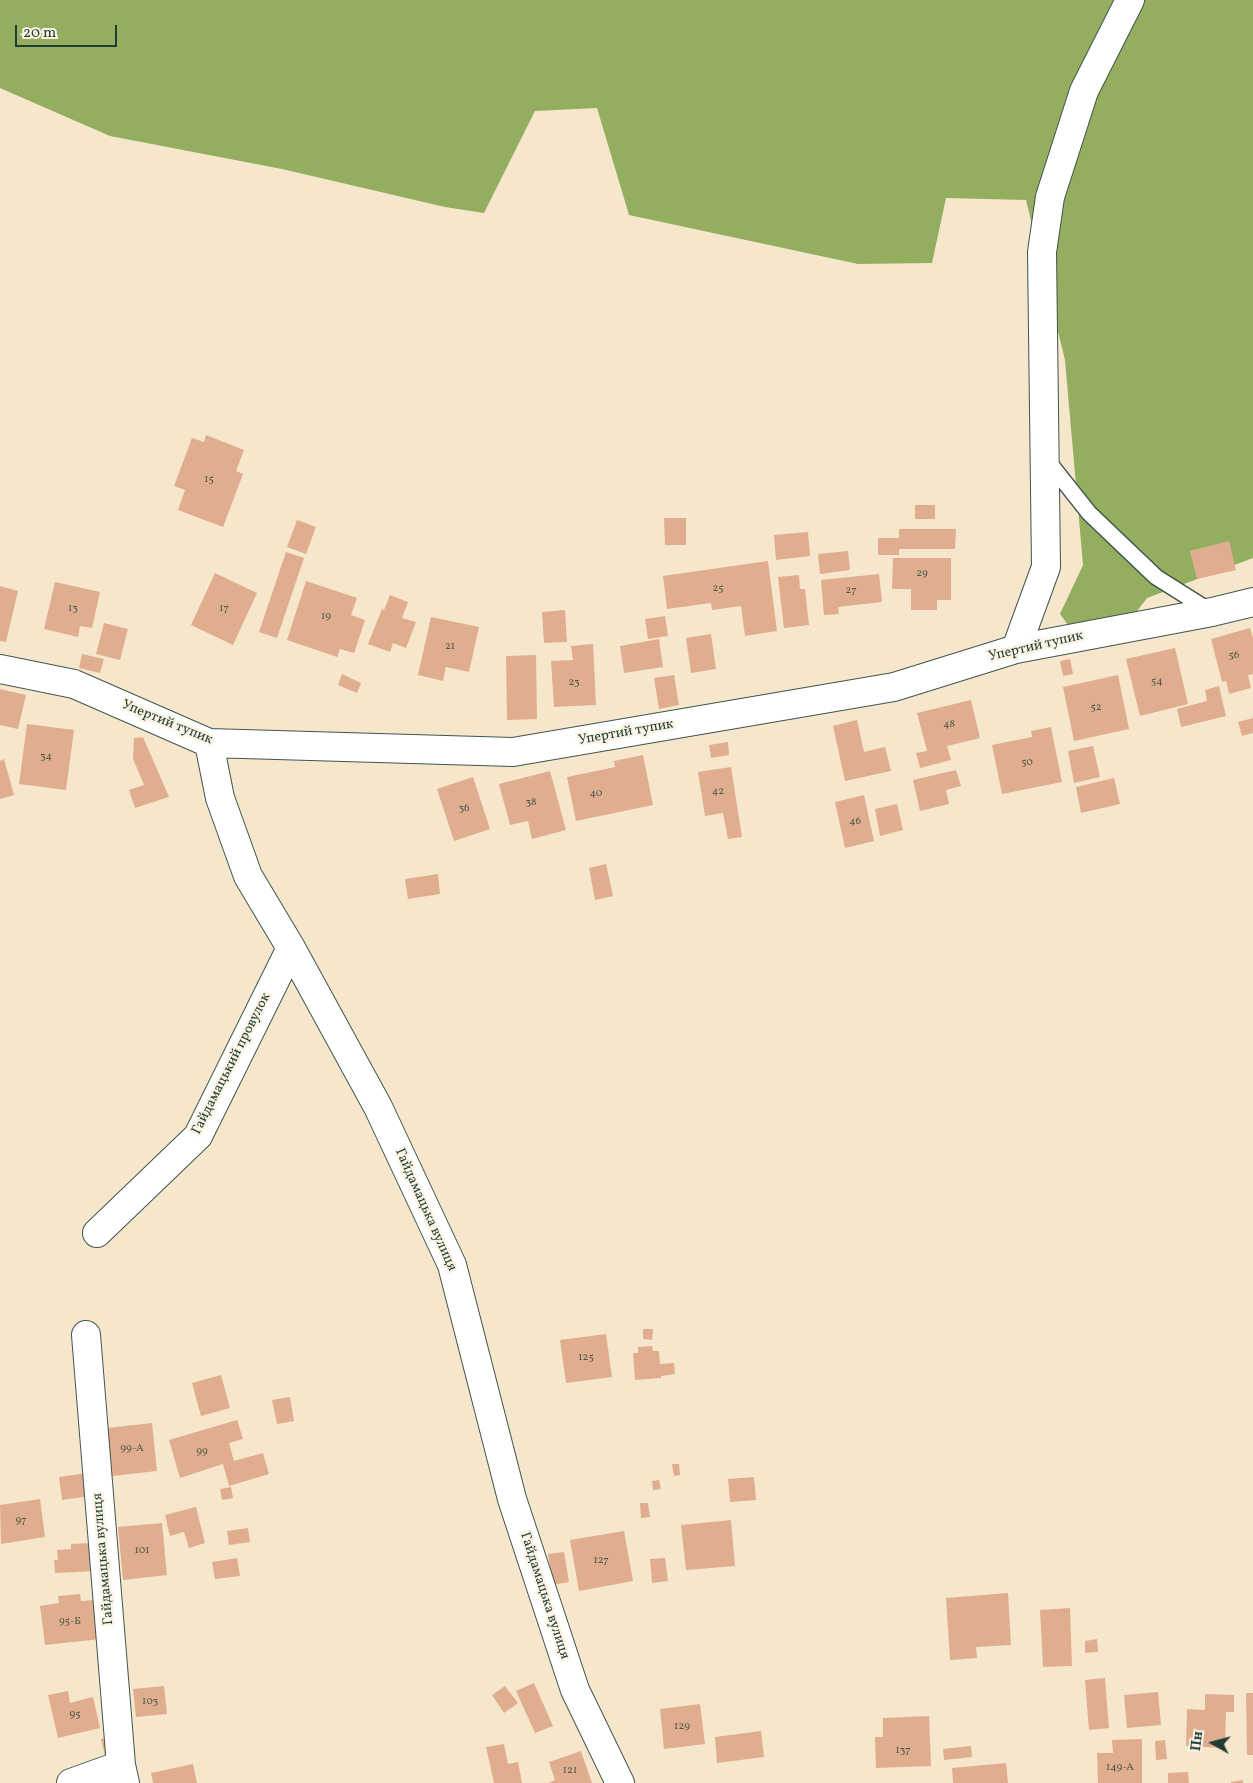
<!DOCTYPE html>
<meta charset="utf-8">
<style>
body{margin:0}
#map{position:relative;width:1253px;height:1783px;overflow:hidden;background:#f6e6cc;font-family:Vollkorn,serif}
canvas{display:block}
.north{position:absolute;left:1188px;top:1718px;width:50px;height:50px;-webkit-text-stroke:4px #fcf5e5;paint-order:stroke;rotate:277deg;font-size:14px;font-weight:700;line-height:20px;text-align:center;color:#1f3d34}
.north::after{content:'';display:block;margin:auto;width:18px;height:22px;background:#1f3d34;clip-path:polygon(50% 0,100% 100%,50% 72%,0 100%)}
.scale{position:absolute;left:15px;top:25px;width:102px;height:22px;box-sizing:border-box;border:2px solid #1f3d34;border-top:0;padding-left:6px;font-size:15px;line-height:18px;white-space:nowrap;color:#1f3d34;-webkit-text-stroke:4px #fcf5e5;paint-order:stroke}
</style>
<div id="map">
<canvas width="1253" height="1783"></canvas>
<div class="north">Пн</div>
<div class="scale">20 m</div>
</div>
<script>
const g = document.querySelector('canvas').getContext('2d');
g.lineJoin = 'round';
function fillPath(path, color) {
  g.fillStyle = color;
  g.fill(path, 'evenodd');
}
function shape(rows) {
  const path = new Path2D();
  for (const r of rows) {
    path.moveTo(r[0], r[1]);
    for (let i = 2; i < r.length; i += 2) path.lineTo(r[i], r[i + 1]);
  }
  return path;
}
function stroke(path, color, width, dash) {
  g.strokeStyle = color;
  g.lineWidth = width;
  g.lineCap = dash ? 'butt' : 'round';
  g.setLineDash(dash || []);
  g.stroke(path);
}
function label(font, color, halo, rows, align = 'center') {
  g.font = font + ' Vollkorn,serif';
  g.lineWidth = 5;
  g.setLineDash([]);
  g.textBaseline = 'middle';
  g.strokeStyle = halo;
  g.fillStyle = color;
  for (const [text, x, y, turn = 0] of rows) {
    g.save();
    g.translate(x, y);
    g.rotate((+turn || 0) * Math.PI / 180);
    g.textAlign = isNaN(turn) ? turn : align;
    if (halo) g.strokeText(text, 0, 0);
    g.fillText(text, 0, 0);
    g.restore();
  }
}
const forest = shape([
 [0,0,1253,0,1253,558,1147,598,1128,623,1073,632,1060,614,1083,565,1065,360,1026,200,946,198,932,263,858,264,629,215,597,108,535,111,484,213,445,207,282,169,110,136,0,88]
]);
const building = shape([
 [206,435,244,450,236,471,243,474,223,527,178,510,185,490,174,486,192,438,204,442],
 [915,505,935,505,935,519,915,519],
 [664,518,686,518,686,545,665,545],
 [297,520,316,527,306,554,287,547],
 [899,529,956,529,955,549,899,549,899,555,878,555,878,538,899,538],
 [808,532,810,556,776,560,774,535],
 [1229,541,1236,570,1197,579,1190,551],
 [848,551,850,570,820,574,818,554],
 [286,552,304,558,277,638,259,632],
 [893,558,951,558,951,600,937,600,937,610,911,610,911,589,892,589],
 [768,561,777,631,745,636,741,606,712,610,711,603,667,609,663,576],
 [215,573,257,593,233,645,191,625],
 [879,574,882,602,838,607,839,614,824,615,821,580],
 [799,575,800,589,805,589,809,625,784,628,778,577],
 [306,581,357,598,351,615,365,620,354,653,340,649,337,657,287,640],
 [55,582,100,592,92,628,80,626,78,637,44,629],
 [0,586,18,591,6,642,0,641],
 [390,595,408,602,402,618,416,622,406,648,393,643,390,652,368,644,382,609,384,610],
 [565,610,567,642,544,643,542,612],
 [665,616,668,636,648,639,645,619],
 [431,617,479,627,469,672,446,667,443,681,418,675],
 [104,623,128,629,120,660,96,654],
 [1250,628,1253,638,1253,674,1248,675,1251,688,1229,694,1226,681,1222,682,1211,639],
 [711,634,716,669,691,673,686,638],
 [659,639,663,667,624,673,620,646],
 [593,644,596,705,554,707,551,661,573,660,571,646],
 [1175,648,1188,704,1140,716,1126,659],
 [82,654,104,659,100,673,79,668],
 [536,655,537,719,507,720,506,656],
 [1070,659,1073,674,1063,676,1060,661],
 [342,674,361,683,357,693,338,685],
 [674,675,679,705,659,709,654,678],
 [1118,675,1129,729,1074,741,1063,687],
 [1219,686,1226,716,1181,727,1177,709,1207,701,1205,690],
 [0,689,26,695,18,729,0,725],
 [971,700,980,738,947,746,951,760,920,768,916,753,927,751,917,713],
 [1253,718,1253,733,1242,736,1238,722],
 [857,720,864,752,885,747,891,771,845,781,833,726],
 [27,724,74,730,66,790,19,784],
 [1051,727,1062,782,1002,794,992,745,1032,737,1031,731],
 [143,737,169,797,135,808,129,790,144,785,133,759,134,738],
 [728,742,729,755,711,758,709,745],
 [1093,746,1100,777,1074,783,1068,751],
 [643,755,653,805,576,821,567,777,615,767,614,761],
 [4,759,14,795,0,799,0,761],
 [731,767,742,837,728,839,723,813,705,816,698,772],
 [956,770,961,786,946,790,949,804,920,811,913,780],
 [550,771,566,830,532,839,528,821,510,825,499,784],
 [473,777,490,829,454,841,437,789],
 [1114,778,1120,804,1081,813,1076,787],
 [864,795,874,841,845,848,835,802],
 [897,804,903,830,880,836,875,809],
 [606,864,613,896,595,900,589,868],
 [438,874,440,894,408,899,405,879],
 [643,1329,653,1329,652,1340,643,1339],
 [606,1334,612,1377,566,1383,560,1340],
 [652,1346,653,1351,659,1351,660,1364,674,1363,675,1374,661,1376,661,1378,635,1380,633,1353,638,1353,638,1347],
 [221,1375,230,1408,201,1416,192,1383],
 [290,1397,294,1421,277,1424,272,1400],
 [237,1420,243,1439,229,1443,234,1461,263,1453,269,1474,229,1486,223,1464,180,1478,169,1440],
 [152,1423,157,1471,112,1476,107,1428],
 [672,1464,679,1464,680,1475,674,1476],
 [87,1473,90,1496,62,1500,59,1477],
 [754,1477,756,1500,730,1502,728,1479],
 [659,1480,661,1489,653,1490,652,1481],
 [231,1487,233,1498,222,1500,220,1489],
 [40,1499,45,1537,1,1544,0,1505],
 [640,1503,648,1503,650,1517,641,1518],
 [196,1507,205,1543,189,1548,184,1532,170,1536,165,1515],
 [731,1520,735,1566,686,1570,681,1525],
 [162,1523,167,1575,123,1580,118,1527],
 [248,1528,250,1542,229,1545,227,1531],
 [624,1531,633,1581,579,1591,570,1540],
 [93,1543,94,1571,55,1573,54,1560,58,1560,57,1550,71,1549,71,1544],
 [564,1552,569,1582,553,1585,548,1554],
 [237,1558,240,1576,215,1579,212,1562],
 [665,1558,668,1581,652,1583,650,1559],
 [1008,1593,1011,1645,976,1647,977,1658,950,1660,946,1598],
 [80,1594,81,1601,96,1600,101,1639,45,1645,40,1606,59,1603,58,1596],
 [1070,1608,1072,1666,1043,1667,1040,1610],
 [1097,1639,1098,1652,1085,1653,1085,1641],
 [1105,1678,1109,1728,1089,1730,1085,1680],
 [534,1683,553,1726,535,1733,516,1691],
 [164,1686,167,1714,136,1717,133,1689],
 [505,1686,518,1703,504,1713,492,1695],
 [68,1691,70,1703,93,1697,100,1728,58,1738,48,1695],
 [1158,1692,1161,1725,1127,1728,1124,1695],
 [1246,1693,1253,1693,1253,1755,1247,1755],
 [1205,1694,1234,1695,1234,1712,1226,1712,1225,1748,1186,1746,1187,1709,1205,1710],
 [700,1704,705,1744,664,1749,660,1709],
 [929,1716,931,1766,876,1768,875,1737,883,1737,883,1718],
 [761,1731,764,1757,717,1763,715,1737],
 [111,1737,115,1753,105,1756,101,1739],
 [1142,1739,1142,1783,1098,1783,1097,1753,1113,1753,1112,1740],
 [1165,1740,1167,1759,1156,1760,1155,1741],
 [504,1744,508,1764,518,1762,522,1783,494,1783,486,1747],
 [971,1746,972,1757,944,1760,943,1749],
 [581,1751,592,1783,548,1783,555,1780,549,1762],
 [1006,1763,1008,1783,953,1783,952,1768],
 [193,1764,197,1783,153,1783,151,1773],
 [1188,1772,1189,1783,1168,1783,1168,1773],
 [1243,1780,1243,1783,1231,1783,1231,1782]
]);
const lane = shape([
 [1047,460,1089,513,1156,577,1210,611]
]);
const street = shape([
 [1016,649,1046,567,1042,252,1050,197,1084,91,1130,0],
 [0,669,74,684,209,743,513,752,894,687,1016,649,1212,612,1253,602],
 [209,743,220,798,248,876,291,948,378,1107,452,1265,512,1499,575,1690,620,1783],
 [97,1233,198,1136,291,948],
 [86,1335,121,1765,125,1783],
 [71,1783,121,1765]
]);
const numberNames = [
 ["15",209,480],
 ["29",922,574],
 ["25",718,589],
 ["27",851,591],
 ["13",73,609],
 ["17",224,609],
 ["19",326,617],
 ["21",450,647],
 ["56",1234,656],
 ["54",1157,682],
 ["23",574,683],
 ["52",1096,708],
 ["48",949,725],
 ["34",46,757],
 ["50",1027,763],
 ["42",718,792],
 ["40",596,794],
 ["38",531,803],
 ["36",464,809],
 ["46",855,822],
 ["125",586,1358],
 ["99-А",132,1449],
 ["99",202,1452],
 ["97",21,1521],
 ["101",142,1551],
 ["127",601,1561],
 ["95-Б",70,1622],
 ["103",150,1702],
 ["95",75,1715],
 ["129",682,1727],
 ["137",903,1751],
 ["149-А",1120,1768],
 ["121",570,1771]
];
const streetNames = [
 ["Упертий тупик",1036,647,-13],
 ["Упертий тупик",167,723,22],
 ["Упертий тупик",626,733,-10],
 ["Гайдамацький провулок",232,1064,-63],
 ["Гайдамацька вулиця",425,1210,66],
 ["Гайдамацька вулиця",104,1559,-95],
 ["Гайдамацька вулиця",544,1596,72]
];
fillPath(forest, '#94ae60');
fillPath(building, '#e0ae8f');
stroke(lane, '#3f564b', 18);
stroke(street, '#3f564b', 30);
stroke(lane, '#fff', 15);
stroke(street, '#fff', 28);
label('11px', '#4f594b', null, numberNames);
label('14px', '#1f3d34', '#fcf5e5', streetNames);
</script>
